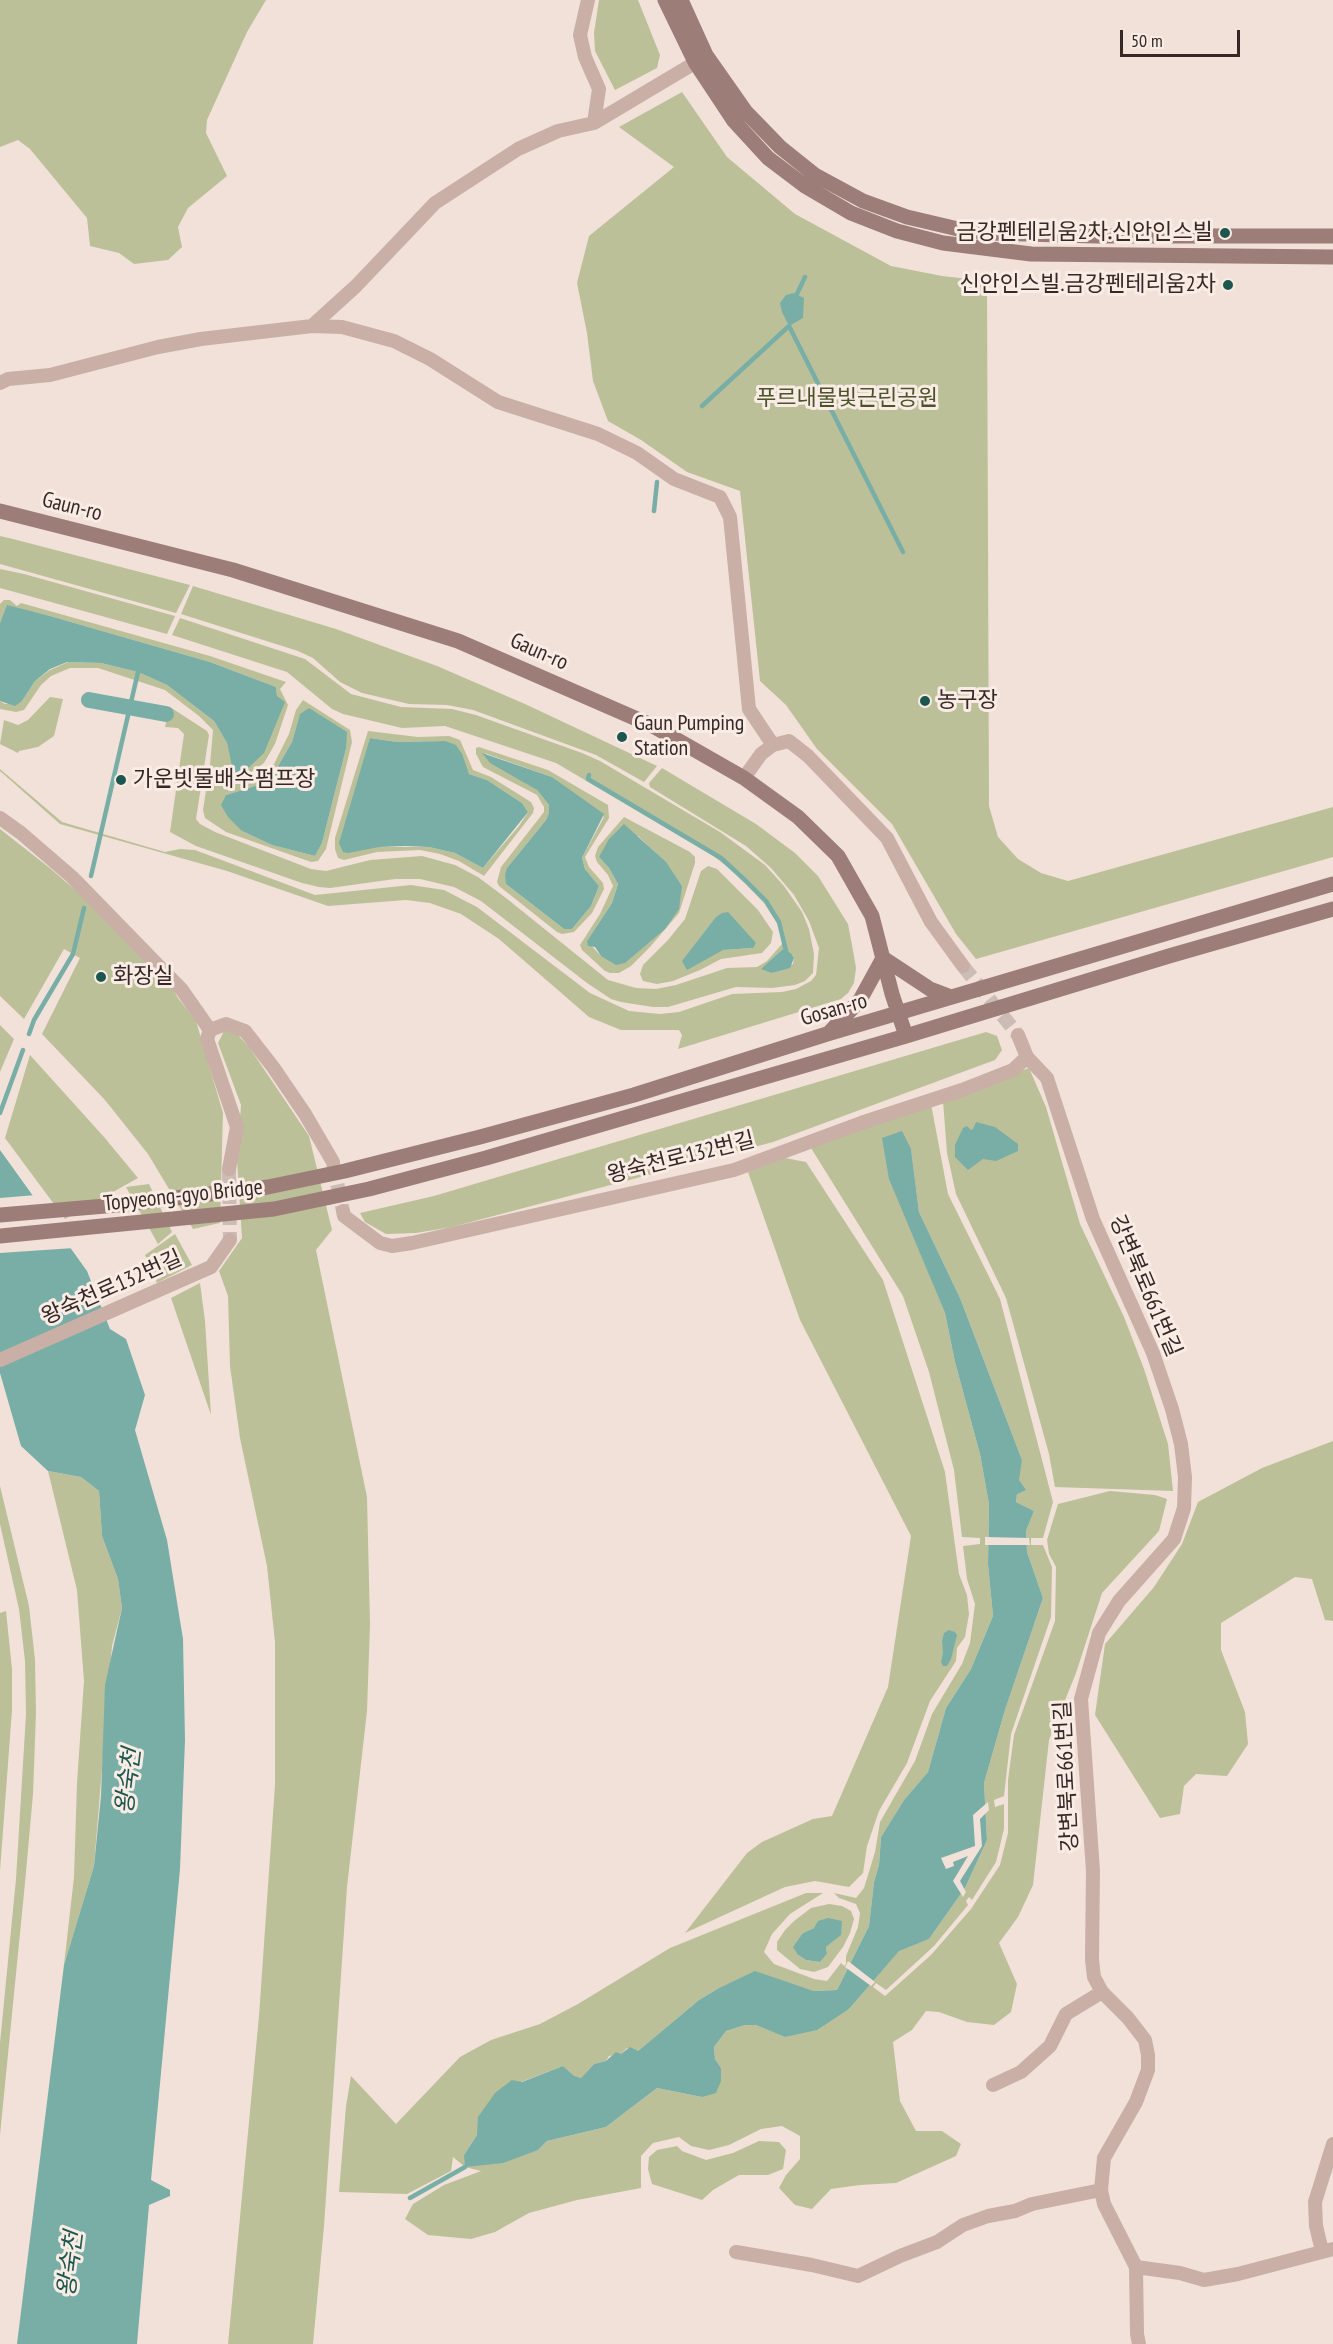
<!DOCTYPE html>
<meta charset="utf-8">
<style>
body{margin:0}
#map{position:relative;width:1333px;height:2344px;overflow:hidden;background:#f1e1d9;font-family:"PT Sans Narrow",sans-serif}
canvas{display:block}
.scale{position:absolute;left:1120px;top:30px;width:120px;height:27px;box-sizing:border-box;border:3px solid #352826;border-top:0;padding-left:8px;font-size:18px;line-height:21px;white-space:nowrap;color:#352826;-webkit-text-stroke:4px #f9ece5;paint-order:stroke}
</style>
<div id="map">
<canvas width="1333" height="2344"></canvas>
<div class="scale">50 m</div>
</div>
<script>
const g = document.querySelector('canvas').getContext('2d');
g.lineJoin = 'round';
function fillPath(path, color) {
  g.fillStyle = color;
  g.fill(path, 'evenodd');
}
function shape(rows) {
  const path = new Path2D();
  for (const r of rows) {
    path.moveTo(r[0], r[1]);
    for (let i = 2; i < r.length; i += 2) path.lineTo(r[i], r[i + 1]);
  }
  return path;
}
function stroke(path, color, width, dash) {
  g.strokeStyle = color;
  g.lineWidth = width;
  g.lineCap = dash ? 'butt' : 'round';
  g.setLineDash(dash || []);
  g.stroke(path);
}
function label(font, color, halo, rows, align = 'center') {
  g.font = font + ' "PT Sans Narrow","Noto Sans KR",sans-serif';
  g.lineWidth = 6;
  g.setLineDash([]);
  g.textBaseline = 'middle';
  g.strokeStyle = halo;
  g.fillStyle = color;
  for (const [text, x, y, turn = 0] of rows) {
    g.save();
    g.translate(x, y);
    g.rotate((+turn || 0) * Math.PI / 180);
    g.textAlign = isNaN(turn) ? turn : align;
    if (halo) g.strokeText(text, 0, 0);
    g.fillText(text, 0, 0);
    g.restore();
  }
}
const green = shape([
 [0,0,266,0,247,32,207,120,206,133,227,176,188,208,178,227,182,247,168,260,134,264,119,253,90,246,87,218,30,149,18,140,0,147],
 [599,0,638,0,660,55,657,68,615,90,595,51,594,33],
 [682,92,727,157,795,214,891,266,942,276,987,281,989,806,998,837,1018,859,1041,873,1068,881,1333,807,1333,857,976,959,956,934,892,824,817,749,786,705,760,681,740,491,687,472,641,440,608,421,593,381,587,333,577,283,589,236,674,167,619,127],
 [0,536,13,539,190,585,176,613,0,564],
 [0,569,24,574,175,616,167,634,0,588],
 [193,586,336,629,437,666,525,704,657,766,644,782,596,755,473,710,447,705,409,704,362,693,340,682,313,658,298,651,181,614],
 [4,600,10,600,17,606,21,603,210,656,286,682,280,689,288,705,275,744,264,763,247,775,230,779,218,779,209,776,213,730,199,716,165,690,98,668,70,668,51,676,41,685,24,710,16,712,0,709,0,701,5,704,22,701,35,681,50,670,68,662,101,663,138,672,167,685,214,721,227,743,235,774,277,696,276,687,210,662,50,616,7,606,0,623,0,604],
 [180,618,305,659,351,694,401,707,452,709,476,715,582,753,600,761,720,832,765,865,784,886,802,912,809,929,814,954,813,973,805,981,795,985,772,988,736,987,668,1007,653,1007,621,1002,611,999,587,983,481,901,454,887,420,879,395,879,330,888,319,887,302,883,196,846,170,832,184,734,178,728,165,727,170,707,207,731,209,735,196,819,200,824,215,832,311,869,326,871,370,860,422,856,455,865,478,877,506,898,608,980,636,988,656,989,676,985,727,968,757,967,767,961,782,944,782,937,777,923,764,903,733,871,712,855,556,763,445,726,402,728,343,714,332,709,287,672,172,635],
 [783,949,791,953,794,958,793,964,773,973,766,970,769,963],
 [50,697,63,699,54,736,38,747,19,751,18,753,0,744,4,720,18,725,28,720],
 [303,700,350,730,352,742,326,849,318,861,311,862,226,832,205,818,203,810,207,784,245,784,259,777,274,764,289,734,296,710],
 [300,715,330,723,346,732,346,749,338,780,322,843,315,856,272,845,242,831,226,795,258,785,278,766,292,742],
 [368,731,418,737,449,736,460,740,473,770,491,777,531,802,534,808,533,813,484,876,459,861,440,854,420,850,377,852,344,860,338,858,335,849,335,838],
 [370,738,397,742,445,741,469,774,487,780,522,803,528,812,519,826,483,868,455,853,429,847,379,847],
 [479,747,548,770,608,805,609,818,585,857,589,867,603,883,604,889,592,913,574,932,562,934,557,932,499,886,497,882,501,867,544,812,544,807,537,795,483,767,476,754,476,748],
 [484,753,552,777,604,817,582,858,585,869,599,886,591,906,572,929,564,929,506,884,507,868,546,820,549,813,549,805,537,790],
 [662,768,756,824,795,853,818,876,848,924,852,945,856,968,854,983,848,993,841,999,678,1049,682,1035,679,1030,621,1030,589,1017,499,939,461,914,430,903,406,900,328,906,227,871,60,824,0,771,0,769,62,822,165,852,180,849,195,850,315,895,411,885,444,890,477,907,590,993,629,1011,660,1014,679,1012,732,994,782,992,796,989,811,981,816,975,819,948,809,921,794,895,771,868,746,846,650,787,649,783],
 [624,817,690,852,695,857,695,863,679,913,650,947,631,966,619,973,610,973,605,971,582,950,580,945,600,914,613,886,608,875,597,862,595,856,598,847],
 [638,836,665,862,682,886,601,956,587,941,612,903,618,884,609,868,599,857],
 [0,829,51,869,113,923,167,979,178,998,196,1021,223,1113,220,1223,193,1229,148,1154,105,1100,42,1034,80,958,64,949,24,1019,0,996],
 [708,866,717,869,758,910,773,932,771,943,762,953,721,959,700,970,673,981,657,984,643,981,640,974,643,965,668,940,685,919,701,871],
 [715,918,753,948,723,950,682,962],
 [0,1025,14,1039,0,1072],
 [224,1031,236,1033,249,1047,309,1136,332,1230,316,1250,367,1497,370,1624,367,1711,347,1887,324,2226,313,2344,228,2344,259,2016,275,1785,275,1642,267,1566,240,1438,230,1366,228,1296,219,1271,242,1238,237,1160,241,1105,218,1043],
 [986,1032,997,1036,1002,1050,995,1060,773,1142,452,1227,416,1233,386,1234,365,1222,360,1213,434,1196],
 [30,1055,104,1137,138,1178,65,1219,5,1138],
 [1029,1068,1046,1107,1080,1224,1124,1317,1144,1369,1168,1444,1173,1491,1055,1487,1049,1454,1006,1298,956,1194,947,1153,943,1101],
 [931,1104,948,1194,1000,1299,1053,1502,1043,1538,1031,1538,1031,1545,1043,1545,1052,1567,1051,1617,1011,1734,1004,1796,994,1800,995,1807,1004,1804,1004,1829,996,1862,972,1900,969,1897,966,1901,968,1905,934,1946,886,1990,876,1983,873,1987,885,1996,931,1955,971,1909,1000,1865,1008,1833,1008,1780,1014,1735,1055,1621,1056,1567,1049,1554,1047,1540,1058,1504,1110,1491,1155,1495,1167,1499,1159,1531,1102,1593,1076,1673,1049,1740,1033,1885,1018,1917,999,1943,1017,1984,1011,2012,994,2025,967,2022,939,2012,926,2011,912,2030,893,2042,900,2101,916,2131,942,2131,961,2144,956,2156,896,2183,860,2185,831,2189,812,2209,795,2205,779,2188,786,2175,800,2159,800,2136,782,2126,761,2129,729,2145,709,2150,691,2146,679,2137,653,2143,641,2156,641,2188,577,2200,529,2213,495,2232,471,2239,428,2235,405,2219,413,2204,444,2185,481,2171,465,2167,453,2157,451,2171,407,2194,339,2192,346,2106,351,2076,396,2124,460,2057,491,2040,540,2024,578,2004,670,1948,806,1893,823,1893,790,1914,772,1934,764,1952,774,1964,814,1979,827,1981,841,1963,844,1966,846,1964,846,1956,858,1927,860,1913,856,1904,839,1898,834,1893,856,1898,864,1888,875,1852,880,1822,915,1761,932,1714,962,1664,970,1643,975,1604,967,1579,963,1546,980,1544,980,1538,962,1537,954,1470,929,1372,903,1296,811,1148],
 [911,1150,919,1212,960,1298,1022,1460,1019,1472,1016,1502,1034,1511,1026,1531,1027,1552,1043,1598,1005,1710,984,1783,987,1840,965,1888,929,1939,899,1950,849,2009,786,2037,756,2025,745,2025,726,2031,714,2047,715,2059,721,2068,702,2097,657,2088,606,2127,547,2141,538,2150,464,2155,477,2135,521,2082,563,2066,574,2077,581,2078,594,2064,606,2061,609,2056,621,2054,627,2048,638,2051,699,2000,719,1988,755,1972,814,1991,837,1990,869,1926,874,1882,879,1865,881,1837,904,1800,928,1772,946,1708,971,1669,993,1616,988,1564,989,1504,980,1454,955,1362,945,1313,906,1217],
 [785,1158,806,1162,883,1280,945,1472,959,1574,967,1595,969,1614,965,1637,957,1648,956,1661,930,1701,907,1763,879,1811,867,1846,863,1873,849,1887,815,1881,785,1887,685,1933,747,1853,762,1842,813,1819,832,1816,888,1687,911,1536,800,1320,748,1172],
 [149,1184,172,1232,158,1244,126,1187],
 [175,1234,192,1265,157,1283,145,1255],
 [200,1283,205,1321,211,1415,171,1298],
 [1333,1441,1333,1621,1325,1620,1312,1579,1295,1577,1221,1623,1221,1650,1245,1712,1248,1744,1227,1776,1196,1774,1184,1786,1180,1814,1160,1818,1095,1715,1105,1644,1154,1587,1182,1544,1198,1502,1262,1468],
 [48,1471,81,1477,99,1491,102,1536,118,1579,122,1608,112,1646,94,1866,64,1965,74,1877,77,1783,84,1681,77,1590],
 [0,1486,29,1606,35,1660,36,1713,33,1794,25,1883,0,2135,0,2043,16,1879,26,1714,25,1661,19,1609,0,1524],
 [6,1611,12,1669,12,1710,0,1871,0,1613],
 [829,1904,842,1906,851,1911,854,1919,850,1933,843,1947,828,1967,814,1972,800,1969,777,1950,777,1942,785,1930,794,1921,811,1908],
 [814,1928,841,1934,826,1947,827,1954,820,1962,806,1960,798,1955,803,1933],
 [759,2141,779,2142,786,2150,783,2169,768,2175,739,2175,713,2190,702,2200,652,2184,648,2169,649,2157,657,2150,677,2146,682,2151,706,2160,733,2153]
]);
const water = shape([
 [794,293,804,298,803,318,789,326,782,312,780,303,786,295],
 [7,605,50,616,210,662,276,687,277,696,285,702,264,753,245,771,234,775,227,743,214,721,167,685,138,672,101,663,67,662,50,669,35,681,22,701,15,706,0,701,0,623],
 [309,708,347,732,346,749,338,780,322,843,315,856,272,845,242,831,228,817,221,805,226,795,258,785,278,766,292,742,300,714],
 [370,738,397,742,445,741,456,745,462,754,469,774,487,780,522,803,528,812,483,868,455,853,429,847,405,846,379,847,348,853,343,852,339,843],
 [482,753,552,777,604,814,582,858,585,869,599,886,591,906,572,929,564,929,506,884,505,875,507,868,546,820,549,813,549,805,537,790,490,763],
 [624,824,666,862,682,886,679,909,665,929,625,963,616,965,601,956,595,947,588,946,587,941,612,903,618,884,609,868,599,857,609,839],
 [728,912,756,943,753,948,723,950,687,970,682,961,715,918,722,913],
 [783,949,791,953,794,958,790,968,772,973,761,969],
 [976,1122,995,1127,1018,1144,1018,1151,996,1161,983,1159,968,1170,955,1157,955,1145,963,1128,967,1126,971,1130,973,1129],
 [902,1131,911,1149,919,1212,960,1298,1022,1460,1019,1480,1026,1490,1017,1494,1016,1502,1034,1511,1026,1531,1027,1552,1043,1598,1005,1710,984,1783,987,1840,965,1888,929,1939,899,1951,849,2009,817,2030,785,2037,756,2025,745,2025,726,2031,714,2047,715,2059,721,2068,721,2081,716,2093,702,2097,657,2088,606,2127,547,2141,538,2150,503,2163,465,2167,464,2155,477,2135,478,2117,495,2093,512,2080,522,2082,563,2066,574,2076,581,2078,594,2064,606,2061,616,2052,621,2054,630,2047,638,2051,699,2000,719,1988,755,1971,814,1991,837,1990,869,1926,874,1882,879,1865,881,1837,904,1800,928,1772,946,1708,971,1669,993,1616,988,1564,989,1504,980,1454,955,1362,945,1313,889,1179,882,1138],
 [0,1150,87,1271,110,1329,126,1339,145,1395,135,1430,167,1540,183,1639,185,1740,180,1869,151,2180,170,2190,170,2196,149,2205,137,2344,17,2344,64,1965,94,1866,101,1796,105,1685,122,1608,118,1579,102,1536,99,1491,81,1477,48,1471,21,1446,0,1373],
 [949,1630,955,1632,957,1635,951,1659,947,1666,943,1666,941,1662,943,1653,942,1641,944,1633],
 [828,1918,842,1921,841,1935,826,1947,827,1954,820,1962,806,1960,798,1955,793,1947,803,1933,814,1928,818,1921]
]);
const pier = shape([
 [36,1195,74,1248,0,1253,0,1198],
 [985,1537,1029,1538,1030,1545,985,1545],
 [988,1802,989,1810,980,1819,982,1846,960,1881,966,1892,963,1897,953,1881,968,1856,953,1862,954,1866,946,1869,941,1858,975,1846,973,1815],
 [848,1961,875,1982,871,1986,845,1967]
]);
const stream = shape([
 [797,294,805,277],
 [702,406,789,326,903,552],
 [654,511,657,482],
 [589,775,588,779,721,858,746,881,766,901,779,922,787,955],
 [91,876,138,672],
 [29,1034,34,1020,73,954,84,908],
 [0,1113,23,1050],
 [410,2198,465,2167]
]);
const canal = shape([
 [89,700,166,714]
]);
const streetTunnel = shape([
 [963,966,1018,1035],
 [333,1164,343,1211],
 [229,1169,230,1240]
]);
const street = shape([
 [594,123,703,58],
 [312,326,356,286,435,203,518,149,558,131,594,123,599,89,585,57,580,35,588,0],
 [0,383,8,379,50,375,158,347,201,339,312,326,342,327,394,341,430,359,498,402,598,434,637,453,674,479,720,497,730,517,749,709,773,745],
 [744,778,761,754,773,745,789,741,808,756,887,838,931,922,963,966],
 [0,818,21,833,72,877,182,990,210,1030],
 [1018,1035,1027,1057,1047,1078,1093,1219,1153,1353,1172,1409,1181,1444,1185,1477,1184,1508,1174,1539,1119,1601,1099,1633,1081,1699,1093,1871,1092,1960,1094,1977,1102,1992,1128,2018,1145,2040,1148,2055,1148,2070,1136,2102,1104,2158,1101,2190,1104,2204,1136,2267,1180,2273,1204,2280,1238,2274,1333,2249],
 [229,1169,237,1127,207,1039,210,1030,226,1024,245,1031,273,1067,305,1114,333,1162],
 [343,1211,344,1216,380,1243,392,1246,412,1243,734,1170,861,1123,962,1090,1013,1070,1027,1057],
 [0,1360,211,1267,230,1240],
 [993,2085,1021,2072,1050,2046,1066,2014,1102,1992],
 [1322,2251,1316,2226,1315,2202,1333,2144],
 [736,2252,812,2265,858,2276,900,2256,937,2242,963,2225,988,2216,1015,2211,1032,2204,1101,2190],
 [1136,2267,1137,2334,1139,2344]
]);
const secondary = shape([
 [665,0,695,62,734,121,768,158,805,186,851,213,897,231,943,243,1031,254,1333,257],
 [681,0,706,55,746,112,780,147,815,175,863,201,907,217,958,229,990,233,1096,236,1333,236],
 [0,511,233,570,458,641,653,726,744,778,798,817,838,856,872,916,892,994,906,1036],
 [883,958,930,989,951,997],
 [829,1033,860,1000,883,958],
 [0,1215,117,1205,268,1187,345,1171,480,1137,634,1095,827,1034,1333,884],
 [0,1236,274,1209,369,1189,486,1158,906,1036,1169,956,1333,909]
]);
const markers = [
 [1225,233,6,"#1c564e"],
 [1228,285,6,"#1c564e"],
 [925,701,6,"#1c564e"],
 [622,737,6,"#1c564e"],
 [121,780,6,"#1c564e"],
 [101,977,6,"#1c564e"]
];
const poiNames = [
 ["금강펜테리움2차.신안인스빌",1213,233,"right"],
 ["신안인스빌.금강펜테리움2차",1216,285,"right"],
 ["농구장",937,701],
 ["Gaun Pumping",634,724],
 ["Station",634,749],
 ["가운빗물배수펌프장",133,780],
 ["화장실",113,977]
];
const parkNames = [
 ["푸르내물빛근린공원",847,399]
];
const streetNames = [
 ["Gaun-ro",72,507,14],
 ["Gaun-ro",539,652,24],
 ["Gosan-ro",834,1010,-16],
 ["왕숙천로132번길",681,1158,-14],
 ["Topyeong-gyo Bridge",183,1196,-6],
 ["강변북로661번길",1145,1286,67],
 ["왕숙천로132번길",112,1288,-24],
 ["강변북로661번길",1067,1776,-93]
];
const waterNames = [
 ["왕숙천",129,1781,-83],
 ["왕숙천",71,2264,-83]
];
fillPath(green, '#bbc099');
fillPath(water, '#78aea6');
fillPath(pier, '#f1e1d9');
stroke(stream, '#78aea6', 4.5);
stroke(canal, '#78aea6', 16);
stroke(streetTunnel, '#cbbcb5', 14, [14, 7]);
stroke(street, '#c9afa5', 14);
stroke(secondary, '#9d7d77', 15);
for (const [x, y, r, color] of markers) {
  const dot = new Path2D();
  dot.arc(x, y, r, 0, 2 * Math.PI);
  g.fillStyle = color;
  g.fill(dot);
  stroke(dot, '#f9ece5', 2);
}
label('22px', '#352826', '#f9ece5', poiNames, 'left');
label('22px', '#4c532a', '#f9ece5', parkNames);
label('22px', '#352826', '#f9ece5', streetNames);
label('italic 24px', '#1c564e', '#f9ece5', waterNames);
</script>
